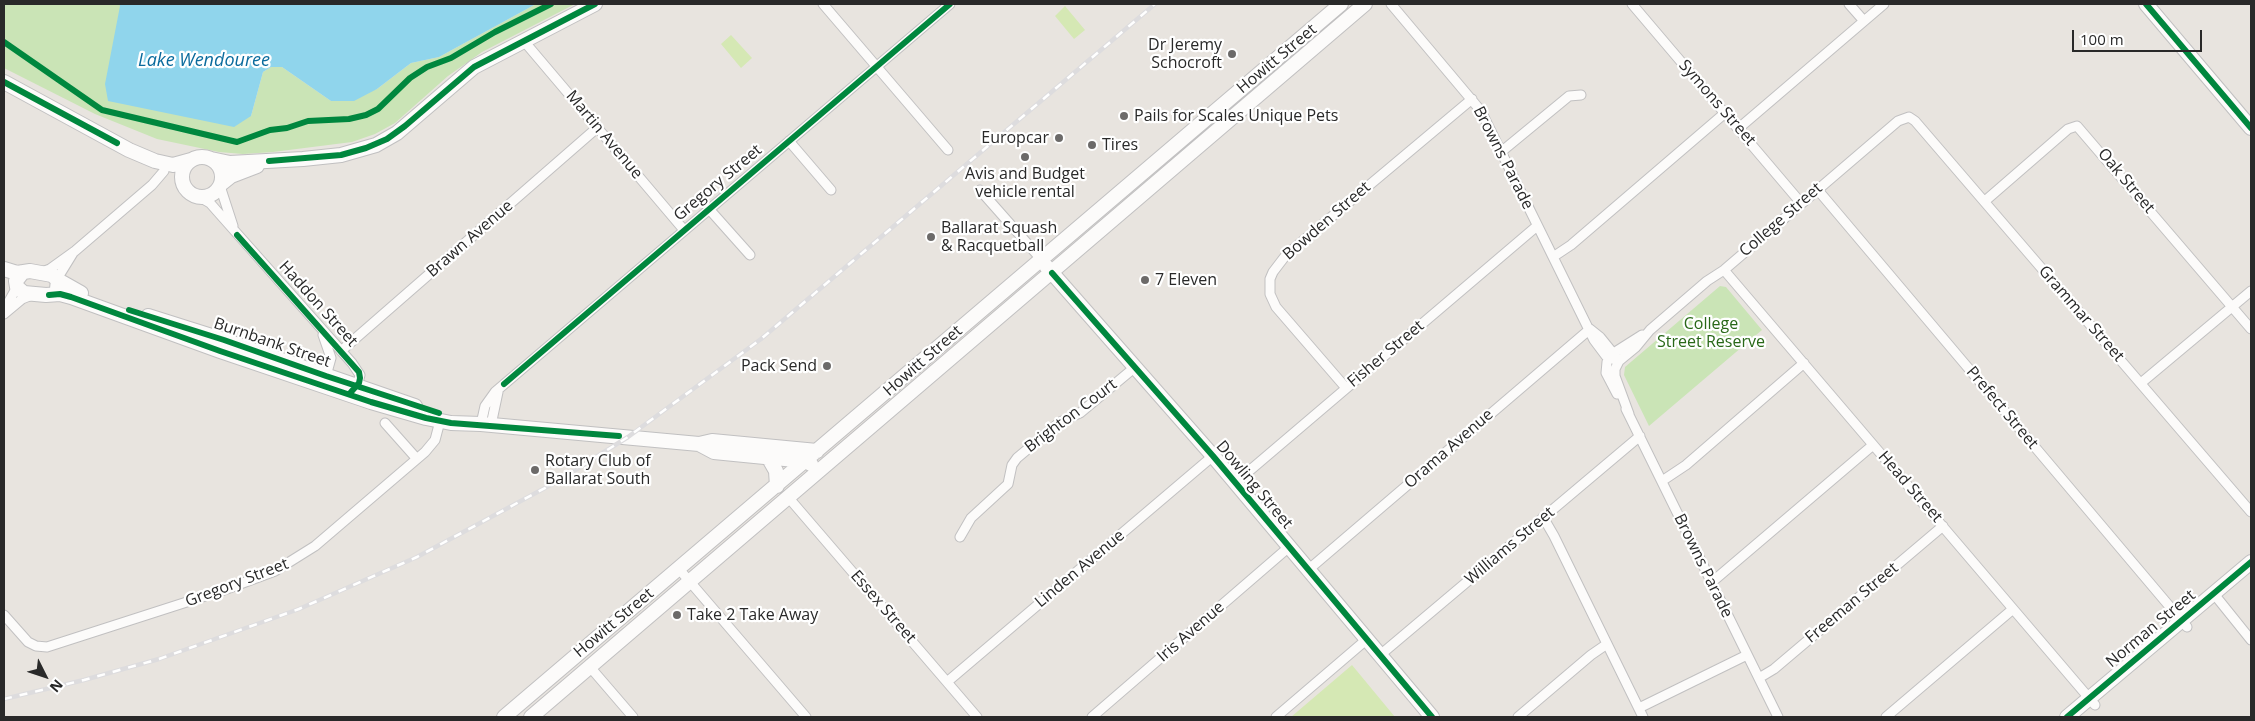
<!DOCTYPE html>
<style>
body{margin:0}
#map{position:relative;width:2255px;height:721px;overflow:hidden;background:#e8e4df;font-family:"Open Sans",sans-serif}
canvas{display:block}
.frame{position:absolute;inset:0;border:5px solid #292929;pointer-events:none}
.north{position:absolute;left:20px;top:651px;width:50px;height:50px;-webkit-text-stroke:4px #fff;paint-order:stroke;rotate:131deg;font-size:14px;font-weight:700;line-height:20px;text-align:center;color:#292929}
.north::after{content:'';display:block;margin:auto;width:18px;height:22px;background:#292929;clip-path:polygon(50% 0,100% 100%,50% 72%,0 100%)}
.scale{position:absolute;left:2072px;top:30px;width:130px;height:22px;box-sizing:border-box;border:2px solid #292929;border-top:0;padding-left:6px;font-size:15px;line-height:18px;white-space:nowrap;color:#292929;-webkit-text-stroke:4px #fff;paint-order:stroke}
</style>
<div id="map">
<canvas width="2255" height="721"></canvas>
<div class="frame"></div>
<div class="north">N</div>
<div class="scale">100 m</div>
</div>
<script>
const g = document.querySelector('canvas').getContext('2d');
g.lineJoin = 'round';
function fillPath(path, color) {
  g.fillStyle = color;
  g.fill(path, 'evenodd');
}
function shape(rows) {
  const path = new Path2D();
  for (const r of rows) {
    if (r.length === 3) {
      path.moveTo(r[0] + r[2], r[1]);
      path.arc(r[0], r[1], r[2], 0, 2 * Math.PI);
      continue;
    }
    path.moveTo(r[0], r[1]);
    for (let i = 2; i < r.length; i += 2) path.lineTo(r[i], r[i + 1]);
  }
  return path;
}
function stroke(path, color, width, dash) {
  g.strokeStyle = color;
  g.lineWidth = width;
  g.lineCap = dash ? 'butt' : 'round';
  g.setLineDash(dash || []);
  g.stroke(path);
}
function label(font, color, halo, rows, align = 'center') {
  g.font = font + ' "Open Sans",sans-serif';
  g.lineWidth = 4.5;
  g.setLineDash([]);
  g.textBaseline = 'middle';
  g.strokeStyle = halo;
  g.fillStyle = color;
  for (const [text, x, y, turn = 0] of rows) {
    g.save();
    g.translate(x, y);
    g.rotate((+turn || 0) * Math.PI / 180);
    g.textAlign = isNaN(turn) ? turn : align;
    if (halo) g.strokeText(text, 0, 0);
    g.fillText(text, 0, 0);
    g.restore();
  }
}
const green = shape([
 [4,4,119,4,251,116,263,72,271,67,282,67,331,101,377,89,411,63,439,57,536,4,575,4,482,52,448,76,395,123,375,134,352,142,273,152,243,154,219,152,157,139,95,114,4,68],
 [1720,286,1726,287,1762,330,1649,426,1624,375,1625,367]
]);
const pitch = shape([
 [1065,6,1085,30,1074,39,1055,16],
 [731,35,752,58,741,68,721,44],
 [1352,665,1395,717,1291,717]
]);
const water = shape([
 [119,4,536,4,439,57,411,63,377,89,354,101,331,101,282,67,271,67,263,72,251,116,234,127,108,101,105,84,120,6]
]);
const street = shape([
 [823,4,948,150],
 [1391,4,1481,111,1594,340,1606,356,1615,360],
 [1632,4,1801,203],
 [1849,4,1864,21],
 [523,40,684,230],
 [1739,128,1884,4],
 [789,141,831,190],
 [1501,152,1569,96,1581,95],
 [220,186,233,226],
 [1817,189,2187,627],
 [980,190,1041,259],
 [198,196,210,203,217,211,352,363,360,375,357,387],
 [1985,201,2068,129,2077,126,2251,329],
 [709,209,750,255],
 [1553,257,1571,245,1725,113],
 [1724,270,2095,705],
 [42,272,50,269,75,251,152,185,164,171],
 [57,279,73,253],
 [4,310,17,287],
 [4,314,22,299,32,295],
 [1590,329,1600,337,1617,358],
 [323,335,331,358,326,376],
 [341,351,598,127],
 [2141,383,2251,291],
 [1346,388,1276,307,1270,294,1270,279,1273,272,1286,255,1472,99],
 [1617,394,1606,373,1607,362,1612,354,1642,335],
 [1626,409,1778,717],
 [1629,414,1615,376,1615,369,1619,361,1636,347,1650,330,1707,281,1724,270,1898,121,1909,117,1915,121,2251,512],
 [385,423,417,459],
 [481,424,485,406,495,392,950,4],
 [491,425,498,392],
 [1662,481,1686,465,1804,363],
 [1235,483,1537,226],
 [788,497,977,717],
 [1543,517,1554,536,1643,717],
 [960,537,971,518,1008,484,1012,465,1017,458,1060,422,1080,413,1134,368],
 [679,569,806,717],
 [1308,570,1590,329],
 [1712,582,1873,445],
 [2214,594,2251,640],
 [4,615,28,642,36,646,47,647,224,590,275,571,315,546,425,452,435,440,440,421],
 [1379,656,1640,436],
 [590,667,633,717],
 [1759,678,1774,669,1943,526],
 [947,682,1213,456],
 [1639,708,1747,655],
 [1092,717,1289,547],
 [1276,717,1366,640],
 [1518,717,1591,655,1607,644],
 [1886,717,2013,609]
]);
const secondary = shape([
 [2146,4,2251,128],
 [4,82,129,150,155,161,173,165,191,160],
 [202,177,20],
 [211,159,230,163,303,159,341,155,376,145,397,133,474,67,595,4],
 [221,184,231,176,257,166],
 [1046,266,1213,456,1432,717],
 [4,269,17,273,30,271,52,275,58,280,57,289],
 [23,272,16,281,17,287,24,293,46,295,60,294,71,297,220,351,371,402,426,418,451,423,481,424,699,444,712,441,817,451],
 [58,280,81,293],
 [148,316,224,340,415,406],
 [699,444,714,452,805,461,811,464],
 [768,457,776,471,777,486],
 [504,717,1341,4],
 [531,717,1365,4],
 [2067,717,2251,562]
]);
const rail = shape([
 [4,699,84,680,159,659,299,609,417,557,556,482,628,437,761,339,1155,4]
]);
const cycleway = shape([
 [2146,4,2251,128],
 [4,42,102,110,237,142,270,130,287,128,308,121,349,119,366,115,378,109,410,78,427,67,451,58,495,32,551,4],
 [4,82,117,143],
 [269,161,341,155,366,148,387,139,405,126,474,67,595,4],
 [237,235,359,372,360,378,359,383,351,392],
 [1052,273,1213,456,1432,717],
 [49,295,60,294,71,297,220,351,371,402,426,418,451,423,619,436],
 [129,310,224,340,326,376,439,413],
 [504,384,950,4],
 [2067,717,2251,562]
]);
const markers = [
 [1232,54,5,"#6c6a69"],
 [1124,116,5,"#6c6a69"],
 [1059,138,5,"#6c6a69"],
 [1092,145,5,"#6c6a69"],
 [1025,157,5,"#6c6a69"],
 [931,237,5,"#6c6a69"],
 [1145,280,5,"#6c6a69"],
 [827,366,5,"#6c6a69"],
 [535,470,5,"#6c6a69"],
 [677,615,5,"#6c6a69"]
];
const poiNames = [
 ["Dr Jeremy",1222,45,"right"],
 ["Schocroft",1222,63,"right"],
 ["Pails for Scales Unique Pets",1134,116],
 ["Europcar",1049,138,"right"],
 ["Tires",1102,145],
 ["Avis and Budget",1025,174,"center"],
 ["vehicle rental",1025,192,"center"],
 ["Ballarat Squash",941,228],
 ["& Racquetball",941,246],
 ["7 Eleven",1155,280],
 ["Pack Send",817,366,"right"],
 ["Rotary Club of",545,461],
 ["Ballarat South",545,479],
 ["Take 2 Take Away",687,615]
];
const streetNames = [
 ["Howitt Street",1277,59,-40],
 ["Symons Street",1717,103,49],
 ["Martin Avenue",604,135,50],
 ["Browns Parade",1503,158,63],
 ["Oak Street",2126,181,50],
 ["Gregory Street",718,183,-40],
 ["College Street",1781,220,-41],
 ["Bowden Street",1327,221,-41],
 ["Brawn Avenue",470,239,-41],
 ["Haddon Street",318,304,48],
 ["Grammar Street",2081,314,49],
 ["Burnbank Street",272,343,19],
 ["Fisher Street",1386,354,-40],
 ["Howitt Street",923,361,-41],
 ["Prefect Street",2002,408,50],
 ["Brighton Court",1071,416,-37],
 ["Orama Avenue",1449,449,-41],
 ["Dowling Street",1254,485,50],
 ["Head Street",1910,487,49],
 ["Williams Street",1510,546,-40],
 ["Browns Parade",1703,566,64],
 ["Linden Avenue",1080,569,-40],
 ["Gregory Street",237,583,-21],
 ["Freeman Street",1852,603,-40],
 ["Essex Street",883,607,49],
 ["Howitt Street",614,623,-40],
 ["Norman Street",2151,629,-40],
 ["Iris Avenue",1191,632,-41]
];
const parkNames = [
 ["College",1711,324],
 ["Street Reserve",1711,342]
];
const waterNames = [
 ["Lake Wendouree",204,61]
];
fillPath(green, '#cae4b6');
fillPath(pitch, '#d5e8b4');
fillPath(water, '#90d5ec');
stroke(street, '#c1c0c1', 11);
stroke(secondary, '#c1c0c1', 16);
stroke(street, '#fcfbfa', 9);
stroke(secondary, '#fcfbfa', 14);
stroke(rail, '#dddcde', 4.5);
stroke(rail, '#fff', 2.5, [8]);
stroke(cycleway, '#00873e', 6);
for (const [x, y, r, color] of markers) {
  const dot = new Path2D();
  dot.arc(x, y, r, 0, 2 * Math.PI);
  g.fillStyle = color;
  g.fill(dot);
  stroke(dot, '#fff', 2);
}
label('16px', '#292929', '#fff', poiNames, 'left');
label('16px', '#292929', '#fff', streetNames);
label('16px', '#296818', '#fff', parkNames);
label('italic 18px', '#0a6b9d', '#fff', waterNames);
</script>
